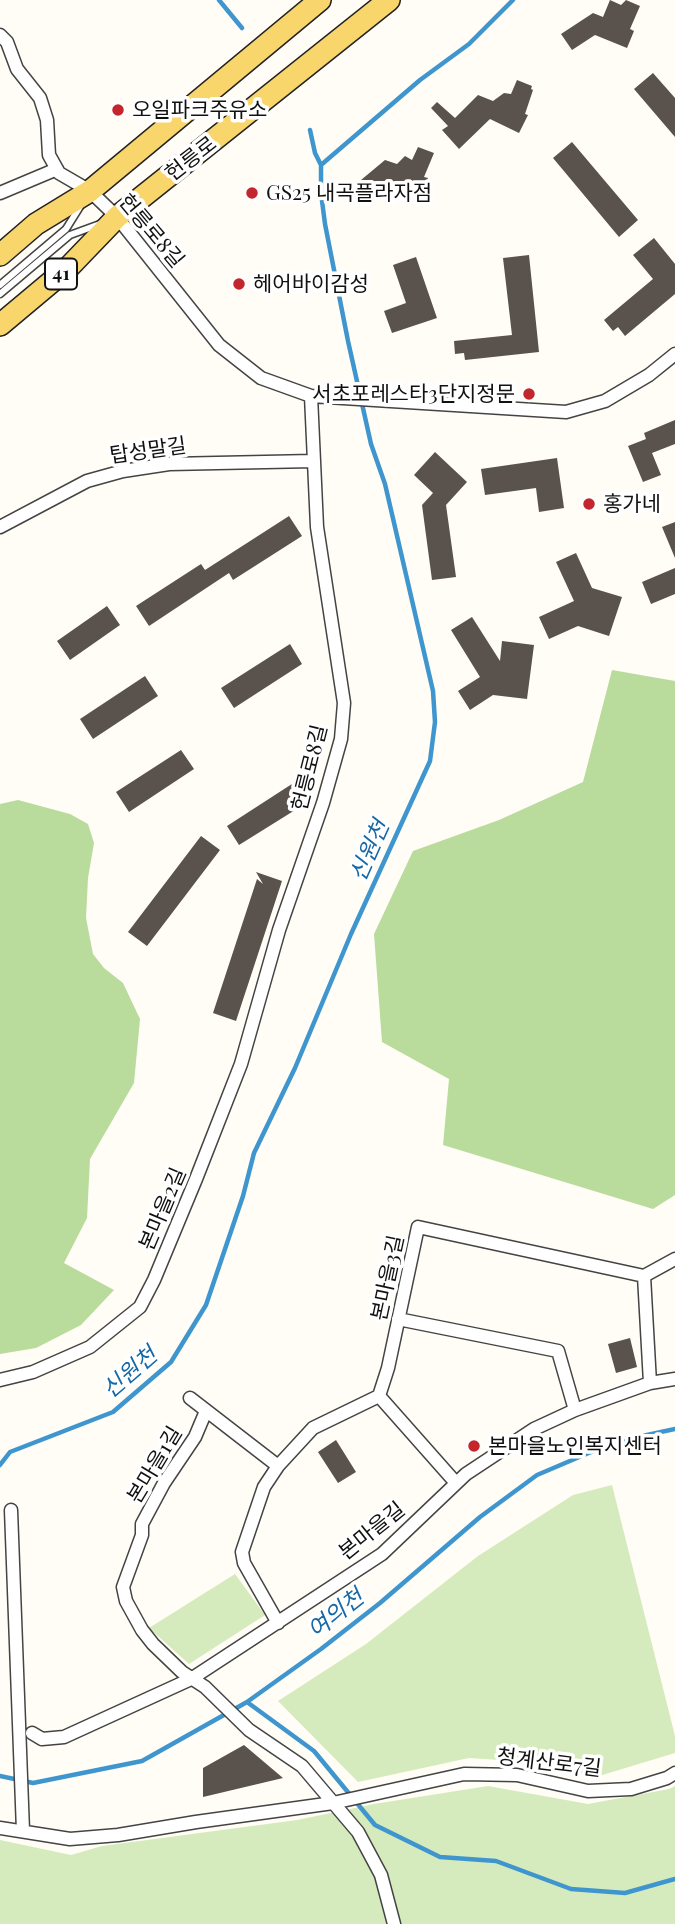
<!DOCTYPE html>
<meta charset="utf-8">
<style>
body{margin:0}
canvas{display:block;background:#fffdf5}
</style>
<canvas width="675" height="1924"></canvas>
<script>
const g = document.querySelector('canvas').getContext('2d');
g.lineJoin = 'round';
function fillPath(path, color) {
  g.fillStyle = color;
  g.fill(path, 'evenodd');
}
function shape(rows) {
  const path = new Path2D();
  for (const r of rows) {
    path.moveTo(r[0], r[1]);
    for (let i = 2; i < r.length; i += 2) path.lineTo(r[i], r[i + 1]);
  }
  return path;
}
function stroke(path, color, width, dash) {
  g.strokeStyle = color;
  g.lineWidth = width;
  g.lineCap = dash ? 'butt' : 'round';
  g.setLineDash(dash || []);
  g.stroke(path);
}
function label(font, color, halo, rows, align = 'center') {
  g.font = font + ' "Playfair Display","Noto Sans KR",serif';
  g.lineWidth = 7;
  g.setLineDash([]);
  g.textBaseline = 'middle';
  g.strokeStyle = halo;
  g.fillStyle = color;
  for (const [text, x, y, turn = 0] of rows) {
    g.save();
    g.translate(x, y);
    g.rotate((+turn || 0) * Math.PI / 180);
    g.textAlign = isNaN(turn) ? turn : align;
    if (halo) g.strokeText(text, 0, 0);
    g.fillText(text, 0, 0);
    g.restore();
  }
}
const green = shape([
 [612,1485,675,1736,675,1753,599,1776,515,1761,469,1758,358,1782,278,1701,366,1644,478,1556,573,1495],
 [235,1574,265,1615,189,1664,149,1628],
 [488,1786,588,1804,669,1789,675,1786,675,1924,0,1924,0,1840,71,1855,102,1846,297,1820,374,1804]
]);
const forest = shape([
 [612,670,675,681,675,1195,653,1209,443,1145,449,1079,382,1042,374,934,413,851,499,820,583,782],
 [18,800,70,814,88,824,94,843,88,878,86,918,93,954,104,968,123,983,140,1019,134,1083,90,1159,87,1218,64,1263,114,1290,81,1325,36,1348,0,1354,0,804]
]);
const stream = shape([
 [219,0,242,28],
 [321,165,420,80,469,44,513,0],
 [0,1465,10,1452,113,1412,171,1362,206,1305,243,1196,254,1153,295,1068,351,934,430,761,435,722,433,691,385,484,371,444,348,341,325,224,321,193,321,165,315,153,310,130],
 [247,1702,314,1751,375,1825,440,1857,496,1861,571,1889,625,1893,675,1879],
 [0,1776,33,1783,142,1761,247,1702,321,1649,380,1603,480,1517,537,1475,591,1452,647,1435,675,1429]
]);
const building = shape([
 [610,0,621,5,626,0,640,6,630,29,634,31,627,48,595,35,572,50,561,34,593,13,603,17],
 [653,73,675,98,675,137,634,89],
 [517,80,532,86,531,89,533,90,525,114,528,115,519,133,490,119,459,149,442,130,448,126,431,108,437,102,455,118,478,95,493,101,504,93,511,94],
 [572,142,638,220,619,237,553,158],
 [418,147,434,153,424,177,428,178,421,195,391,183,371,202,355,185,385,160,397,164,405,156,412,160],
 [654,238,675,264,675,294,625,336,618,327,613,331,604,320,653,279,633,255],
 [529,255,539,352,465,360,464,353,455,354,454,341,512,335,503,258],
 [416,257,437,318,392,333,384,311,406,303,393,265],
 [675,420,675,444,652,453,661,475,643,482,628,446,646,439,644,433],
 [435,452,467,482,446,505,456,577,432,580,422,505,433,493,414,475],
 [557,458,564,508,539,512,536,488,485,495,481,469],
 [289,516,302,536,233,580,229,573,149,626,136,606,201,564,205,570],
 [675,522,675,558,662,527],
 [576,553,592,588,622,597,609,636,578,626,549,639,539,617,574,601,556,562],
 [675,568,675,594,651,604,642,582],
 [107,606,120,625,70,660,57,641],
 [472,617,500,661,502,641,534,645,527,699,493,695,470,710,458,691,480,677,451,630],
 [290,644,302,664,234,708,221,688],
 [145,676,158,696,93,739,80,719],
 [181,750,194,769,129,812,116,792],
 [295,782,308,802,239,845,227,826],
 [201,836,220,850,147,946,128,932],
 [256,872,282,881,236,1021,213,1013,257,879,263,884],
 [630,1338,637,1367,616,1373,608,1344],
 [336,1440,356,1472,338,1483,318,1452],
 [244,1745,283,1778,203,1797,203,1768]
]);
const service = shape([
 [0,285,66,229,81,205],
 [0,294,70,235,100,224]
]);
const minor = shape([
 [0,35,7,42,17,69,40,98,47,120,49,155,59,173,90,191,117,217,219,345,261,378,311,396,566,412,605,401,649,375,675,354],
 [0,193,57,169],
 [0,527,87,481,123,471,169,464,313,461],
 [644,1276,675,1259],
 [398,1319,558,1351,575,1410],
 [0,1380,33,1372,90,1347,140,1307,154,1280,196,1179,241,1064,279,930,323,803,341,739,344,703,317,527,311,396],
 [190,1398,278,1466],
 [206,1411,195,1437,164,1483,142,1524,142,1535,123,1587,126,1601,142,1630,153,1644,182,1672,205,1687,249,1730,302,1766,358,1832,381,1875,394,1924],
 [456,1483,379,1396,388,1368,418,1227,644,1276,650,1383],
 [11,1510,23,1831],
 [278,1623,244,1563,242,1552,264,1487,278,1466,313,1428,379,1396],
 [32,1733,42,1739,64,1737,191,1679,382,1554,466,1474,534,1429,575,1410,650,1383,675,1379],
 [0,1828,70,1839,118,1835,196,1822,333,1803,464,1774,517,1775,588,1791,631,1789,667,1778,675,1773]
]);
const primary = shape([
 [0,255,36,224,90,191,320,0],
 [0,325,68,268,117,217,389,0]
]);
const markers = [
 [118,110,7,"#c4262e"],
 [252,193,7,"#c4262e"],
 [239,284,7,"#c4262e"],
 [529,394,7,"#c4262e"],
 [589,504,7,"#c4262e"],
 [474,1446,7,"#c4262e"]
];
const shields = [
 [61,274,32]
];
const shieldNames = [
 ["41",61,274]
];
const poiNames = [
 ["오일파크주유소",132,110],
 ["GS25 내곡플라자점",266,193],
 ["헤어바이감성",253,284],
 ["서초포레스타3단지정문",515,394,"right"],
 ["홍가네",603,504],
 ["본마을노인복지센터",488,1446]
];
const streetNames = [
 ["헌릉로",191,159,-38],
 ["헌릉로8길",151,231,50],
 ["탑성말길",148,451,-8],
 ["헌릉로8길",310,768,-76],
 ["본마을2길",163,1209,-67],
 ["본마을3길",388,1278,-78],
 ["본마을1길",155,1465,-59],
 ["본마을길",372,1531,-39],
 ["청계산로7길",549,1763,7]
];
const waterNames = [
 ["신원천",370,851,-66],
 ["신원천",130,1373,-41],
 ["여의천",336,1614,-38]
];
fillPath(green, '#d5ebbd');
fillPath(forest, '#b9dc9c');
stroke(stream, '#3f96cf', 4.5);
fillPath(building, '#5a524d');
stroke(service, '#444', 9);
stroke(minor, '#444', 15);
stroke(primary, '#222', 24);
stroke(service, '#fff', 6);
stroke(minor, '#fff', 12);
stroke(primary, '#f9d66b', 21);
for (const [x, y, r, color] of markers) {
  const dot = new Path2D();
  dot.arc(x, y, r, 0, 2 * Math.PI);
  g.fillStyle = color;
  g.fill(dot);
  stroke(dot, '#fff', 2.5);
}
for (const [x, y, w] of shields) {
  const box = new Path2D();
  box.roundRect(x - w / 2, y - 15.5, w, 31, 5);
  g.fillStyle = '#fff';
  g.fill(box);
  stroke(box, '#111', 2);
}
label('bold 19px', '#111', null, shieldNames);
label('21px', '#111', '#fff', poiNames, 'left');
label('21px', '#111', '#fff', streetNames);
label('italic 23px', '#1768a6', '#fff', waterNames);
</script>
